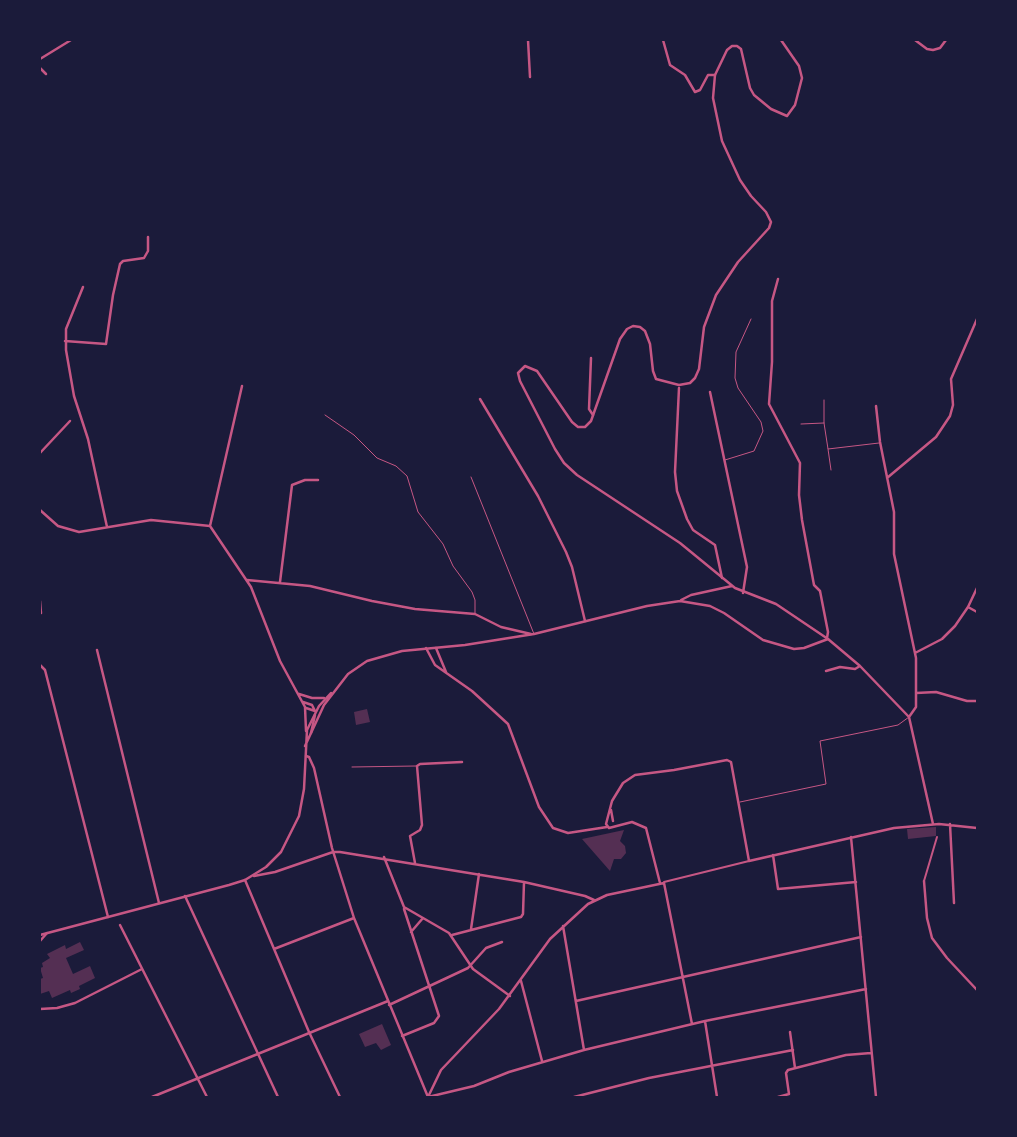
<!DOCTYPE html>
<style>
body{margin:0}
#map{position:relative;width:1017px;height:1137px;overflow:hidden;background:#1b1b3a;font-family:Inter,sans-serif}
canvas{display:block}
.frame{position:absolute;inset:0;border:41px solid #1b1b3a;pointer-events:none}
</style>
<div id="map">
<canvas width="1017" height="1137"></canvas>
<div class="frame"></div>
</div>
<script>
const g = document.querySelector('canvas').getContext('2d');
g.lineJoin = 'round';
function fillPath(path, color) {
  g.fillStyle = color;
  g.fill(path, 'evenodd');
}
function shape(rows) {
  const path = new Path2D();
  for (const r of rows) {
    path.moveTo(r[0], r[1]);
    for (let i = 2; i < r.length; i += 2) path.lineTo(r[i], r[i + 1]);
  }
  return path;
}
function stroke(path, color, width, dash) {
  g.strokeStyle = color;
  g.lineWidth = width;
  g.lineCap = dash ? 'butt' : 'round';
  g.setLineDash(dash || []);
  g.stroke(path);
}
const building = shape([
 [367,709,370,722,356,725,354,712],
 [936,827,936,836,908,839,907,829],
 [624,830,620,841,625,846,626,853,621,859,614,859,610,871,582,839],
 [80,942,84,950,66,958,73,974,90,966,95,978,79,986,80,989,71,993,70,990,52,998,49,991,40,994,40,979,43,978,40,968,43,967,42,963,50,958,47,954,65,945,66,949],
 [382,1024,391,1045,381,1050,376,1043,365,1047,359,1034]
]);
const service = shape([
 [824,400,824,423,828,449,879,443],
 [325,415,354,435,377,458,396,466,407,476,418,512,443,544,453,566,472,592,475,600,475,613],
 [801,424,824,423],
 [828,449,831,470],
 [725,460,754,451,763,431,761,422,738,388,735,378,736,352,751,319],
 [471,477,534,634],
 [352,767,416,766],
 [740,802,826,784,820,741,898,725,909,717]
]);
const pedestrian = shape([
 [924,881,937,837],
 [664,882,749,861]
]);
const minor = shape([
 [528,40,530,77],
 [663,40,670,65,685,75,695,92,700,90,708,75,715,75],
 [40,68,46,74],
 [778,279,772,301,772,362,769,404,800,463,799,495,802,520,814,585,820,591,828,632,827,638],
 [83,287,66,329,66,350,74,396,88,439,107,527],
 [65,341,106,344,113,295,120,264,123,261,144,258,148,251,148,237],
 [591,358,589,409,593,415],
 [679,388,675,472,677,491,687,519,693,530,715,545,722,578],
 [710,392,747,567,743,593],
 [480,399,538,496,566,552,572,567,585,621],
 [876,406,880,442,894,512,894,554,916,658,916,707,909,717],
 [40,453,70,421],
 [887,478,936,437,950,416,953,405,951,379,977,319],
 [40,510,58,526,79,532,151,520,210,526,251,587,280,661,305,707,306,731],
 [210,526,242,386],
 [247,580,310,586,372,601,415,609,475,614,501,627,531,634],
 [280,582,292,485,305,480,318,480],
 [40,601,41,613],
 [968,607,977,612],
 [828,639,860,666,909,717,933,824],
 [426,648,435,665,472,691,508,724,539,807,553,828,568,833,607,827],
 [436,648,446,672],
 [97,650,159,903],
 [915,653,942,639,955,626,968,607,977,588],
 [40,665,45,670,108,917],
 [826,671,840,667,855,669,860,666],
 [916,693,936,692,967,701,977,701],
 [299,694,312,698,324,698],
 [303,702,312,705,315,711],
 [306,708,315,711],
 [311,733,315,715],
 [306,756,309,757,314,768,332,848,354,918,428,1097],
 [611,810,613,821],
 [950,824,954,903],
 [851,837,876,1097],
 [773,855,778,889,856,882],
 [384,857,404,907,449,933,473,969,510,996],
 [415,863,410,836,420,830,422,825,417,766,420,764,462,762],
 [254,876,275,872,333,852,340,852,524,882,585,896,594,900],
 [245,880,309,1032,340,1097],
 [924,881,927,918,932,938,947,958,977,990],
 [660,883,646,828,632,822,609,828,606,824,612,801,623,783,635,775,674,770,727,760,731,762,749,861,894,828,939,824,977,828],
 [185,896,278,1097],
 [120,925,207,1097],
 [563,926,584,1050],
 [471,929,479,874],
 [411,932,423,918],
 [452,935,521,917,523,914,524,882],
 [40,941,47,933],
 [274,949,354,918],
 [521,981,542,1061],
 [576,1001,861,937],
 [389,1005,468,968,486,948,502,942],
 [40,1009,57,1008,75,1003,142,969],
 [705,1021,717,1097],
 [790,1032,795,1068],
 [402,1036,434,1023,439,1016,404,909],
 [152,1097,388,1001],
 [428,1097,441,1070,499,1009,550,939,588,904,607,895,664,883,692,1024],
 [428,1097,474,1086,509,1072,584,1050,705,1021,866,989],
 [574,1097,649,1078,793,1050],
 [778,1097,789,1094,786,1073,788,1070,846,1055,871,1053]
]);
const tertiary = shape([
 [781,40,799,66,802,78,795,105,787,116,771,109,754,95,750,88,741,49,737,46,732,46,727,50,715,75,713,98,722,141,740,180,751,196,766,212,771,222,769,228,738,262,716,295,704,327,699,369,695,378,690,383,679,385,656,379,653,371,650,344,645,331,640,327,633,326,627,329,620,339,591,421,585,427,578,427,572,422,537,371,525,366,518,373,520,381,555,449,564,463,577,475,680,543,735,588,776,604,828,639],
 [915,40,927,49,933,50,940,48,946,40],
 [40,59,71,40],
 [681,600,691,595,732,586],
 [305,746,324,705,348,674,367,661,402,651,465,645,534,634,647,606,680,601,710,606,724,613,763,640,794,649,804,648,828,639],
 [40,935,229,885,245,880,266,867,281,852,299,816,304,789,307,730,319,706,331,693]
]);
fillPath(building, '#542f53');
stroke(service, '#c65784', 1);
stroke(pedestrian, '#c65784', 2);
stroke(minor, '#c65784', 2.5);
stroke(tertiary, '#c65784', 2.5);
</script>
